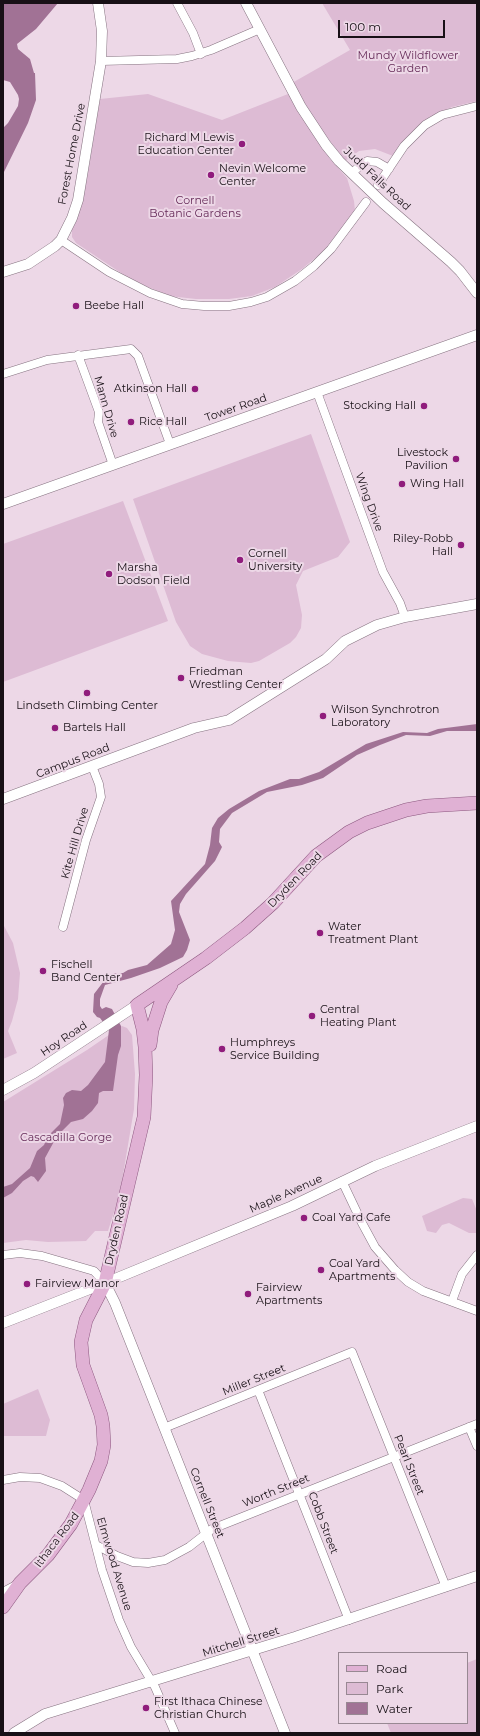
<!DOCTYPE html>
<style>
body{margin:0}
#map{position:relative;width:480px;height:1736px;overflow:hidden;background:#edd8e7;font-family:Montserrat,sans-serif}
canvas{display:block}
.frame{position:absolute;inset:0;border:4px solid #181016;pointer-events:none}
.legend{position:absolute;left:338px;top:1652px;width:130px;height:72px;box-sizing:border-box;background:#edd8e7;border:1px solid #988893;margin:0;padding:5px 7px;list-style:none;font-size:12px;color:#181016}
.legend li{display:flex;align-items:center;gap:8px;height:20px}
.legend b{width:20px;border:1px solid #988893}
.scale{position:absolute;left:338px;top:20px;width:107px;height:18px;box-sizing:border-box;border:2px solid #181016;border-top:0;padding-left:5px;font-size:12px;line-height:14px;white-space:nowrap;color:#181016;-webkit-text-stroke:3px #edd8e7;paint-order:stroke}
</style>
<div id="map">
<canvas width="480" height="1736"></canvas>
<div class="frame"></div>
<ul class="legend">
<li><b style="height:5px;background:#e0b1d4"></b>Road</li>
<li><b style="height:11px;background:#ddbbd4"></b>Park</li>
<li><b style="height:11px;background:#a17295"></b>Water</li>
</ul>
<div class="scale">100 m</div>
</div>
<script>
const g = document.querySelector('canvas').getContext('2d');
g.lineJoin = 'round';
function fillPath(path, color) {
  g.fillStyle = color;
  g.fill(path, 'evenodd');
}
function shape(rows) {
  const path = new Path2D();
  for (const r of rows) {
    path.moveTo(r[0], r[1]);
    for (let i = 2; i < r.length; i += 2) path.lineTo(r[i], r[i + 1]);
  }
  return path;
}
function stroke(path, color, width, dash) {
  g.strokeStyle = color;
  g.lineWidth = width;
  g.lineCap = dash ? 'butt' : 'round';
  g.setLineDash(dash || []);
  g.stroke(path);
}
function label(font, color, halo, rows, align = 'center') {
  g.font = font + ' Montserrat,sans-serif';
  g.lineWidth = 4;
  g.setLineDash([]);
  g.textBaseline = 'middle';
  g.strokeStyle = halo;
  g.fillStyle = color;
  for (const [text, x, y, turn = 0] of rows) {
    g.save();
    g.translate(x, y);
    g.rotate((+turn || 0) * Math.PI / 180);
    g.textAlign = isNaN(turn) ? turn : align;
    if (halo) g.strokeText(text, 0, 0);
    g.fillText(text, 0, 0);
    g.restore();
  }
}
const green = shape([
 [322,3,477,3,477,101,452,107,430,117,407,137,393,156,375,149,359,151,345,161,321,129,292,83,350,50],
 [148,94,222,120,288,94,330,159,347,178,354,201,355,211,334,239,320,254,302,269,275,287,252,296,229,299,196,299,169,296,130,279,76,243,72,237,72,229,87,179,100,99],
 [311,434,350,542,338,557,303,571,296,585,302,615,301,628,296,637,290,643,259,661,251,663,228,661,202,654,190,646,176,622,133,499],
 [123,501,168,621,3,682,3,544],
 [3,924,13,943,20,973,18,999,12,1021,8,1031,17,1053,3,1059],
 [122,1026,127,1028,132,1035,135,1074,134,1109,120,1193,108,1231,95,1231,86,1241,48,1242,26,1240,3,1243,3,1102,87,1050],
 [463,1198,472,1199,477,1211,477,1233,469,1233,449,1223,442,1225,436,1233,427,1231,422,1216],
 [38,1389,50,1420,46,1436,3,1436,3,1404],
 [477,1659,477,1733,391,1733,387,1723,467,1723,467,1663]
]);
const water = shape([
 [3,3,58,3,36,29,17,44,18,49,30,59,34,73,35,73,36,100,28,123,3,174,3,128,8,123,18,106,19,99,18,95,10,82,3,80],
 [477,724,477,731,447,731,430,736,406,735,380,745,357,755,323,778,302,785,267,792,232,813,220,829,219,842,222,847,215,861,186,894,180,904,179,912,190,940,187,950,183,957,160,968,131,978,105,985,100,999,100,1006,102,1009,106,1007,112,1009,121,1026,121,1046,118,1055,113,1091,103,1091,99,1093,98,1103,92,1111,83,1119,71,1122,57,1136,45,1158,46,1171,38,1182,34,1177,31,1176,23,1181,12,1193,3,1198,3,1187,12,1184,30,1168,37,1151,44,1145,48,1136,60,1124,64,1105,63,1098,66,1093,72,1090,81,1091,88,1085,105,1062,109,1030,100,1018,97,1017,93,1012,94,994,107,977,115,973,123,973,128,970,147,965,171,944,175,930,171,901,205,864,210,845,212,828,218,818,229,809,259,791,290,779,299,779,319,772,366,744,403,732,427,733,438,729]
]);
const minor = shape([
 [177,3,193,33,201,54],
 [101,61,177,59,192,56,211,50,260,29],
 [352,173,363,163,367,161,377,162,389,169],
 [378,185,404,146,425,125,442,115,477,106],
 [61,240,109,272,150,293,182,304,204,306,229,306,251,302,267,297,295,281,314,266,331,249,366,202],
 [78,355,99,412,98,422,113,465],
 [3,374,47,360,131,349,138,356,170,444],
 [317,392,383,572,400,603,405,617],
 [63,927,86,840,101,797,99,784,92,766],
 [342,1181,362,1223,375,1247,395,1270,408,1282,423,1291,477,1311],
 [3,1255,20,1253,42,1256,94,1271,105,1283],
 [452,1301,462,1274,477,1255],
 [258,1390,349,1620],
 [469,1427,477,1446],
 [164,1428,352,1352,446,1587],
 [3,1480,20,1477,40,1478,62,1486,84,1500,102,1570,119,1620,131,1647,155,1687,175,1733],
 [96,1545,117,1556,133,1562,148,1563,165,1560,189,1547,212,1529,477,1424],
 [3,1592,16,1585]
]);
const tertiary = shape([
 [246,3,301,107,326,145,339,161,383,203,451,262,460,271,477,293],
 [3,272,28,264,55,246,61,240,72,218,78,200,101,61,102,31,98,3],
 [3,504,477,335],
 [3,799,194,728,229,720,326,659,345,641,377,625,405,617,477,604],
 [3,1090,34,1073,137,1005],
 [105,1283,115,1303,285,1733],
 [3,1323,105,1283,292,1206,375,1166,477,1126],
 [14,1733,45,1714,295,1637,477,1576]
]);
const primary = shape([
 [150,1045,152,1030,161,1002,171,985],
 [3,1607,20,1583,48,1555,71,1524,89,1490,101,1461,104,1445,103,1426,101,1415,83,1365,81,1342,86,1320,105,1283,144,1117,146,1075,145,1047,143,1029,137,1005,206,958,245,928,273,903,316,856,349,832,367,823,406,810,427,806,477,803]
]);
const markers = [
 [242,144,4,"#901c7c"],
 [211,175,4,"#901c7c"],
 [76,306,4,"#901c7c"],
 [195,389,4,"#901c7c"],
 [424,406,4,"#901c7c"],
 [131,422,4,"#901c7c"],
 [456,459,4,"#901c7c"],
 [402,484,4,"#901c7c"],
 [461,545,4,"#901c7c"],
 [240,560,4,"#901c7c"],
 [109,574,4,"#901c7c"],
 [181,678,4,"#901c7c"],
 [87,693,4,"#901c7c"],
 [323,716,4,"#901c7c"],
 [55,728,4,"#901c7c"],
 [320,933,4,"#901c7c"],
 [43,971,4,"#901c7c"],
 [312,1016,4,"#901c7c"],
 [222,1049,4,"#901c7c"],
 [304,1218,4,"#901c7c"],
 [321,1270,4,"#901c7c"],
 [27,1284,4,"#901c7c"],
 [248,1294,4,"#901c7c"],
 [146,1708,4,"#901c7c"]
];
const parkNames = [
 ["Mundy Wildflower",408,56],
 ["Garden",408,69],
 ["Cornell",195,201],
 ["Botanic Gardens",195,214],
 ["Cascadilla Gorge",66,1138]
];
const poiNames = [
 ["Richard M Lewis",234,138,"right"],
 ["Education Center",234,151,"right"],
 ["Nevin Welcome",219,169],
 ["Center",219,182],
 ["Beebe Hall",84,306],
 ["Atkinson Hall",187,389,"right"],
 ["Stocking Hall",416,406,"right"],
 ["Rice Hall",139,422],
 ["Livestock",448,453,"right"],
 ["Pavilion",448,466,"right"],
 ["Wing Hall",410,484],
 ["Riley-Robb",453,539,"right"],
 ["Hall",453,552,"right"],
 ["Cornell",248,554],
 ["University",248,567],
 ["Marsha",117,568],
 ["Dodson Field",117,581],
 ["Friedman",189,672],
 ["Wrestling Center",189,685],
 ["Lindseth Climbing Center",87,706,"center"],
 ["Wilson Synchrotron",331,710],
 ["Laboratory",331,723],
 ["Bartels Hall",63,728],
 ["Water",328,927],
 ["Treatment Plant",328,940],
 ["Fischell",51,965],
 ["Band Center",51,978],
 ["Central",320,1010],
 ["Heating Plant",320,1023],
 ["Humphreys",230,1043],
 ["Service Building",230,1056],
 ["Coal Yard Cafe",312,1218],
 ["Coal Yard",329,1264],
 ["Apartments",329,1277],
 ["Fairview Manor",35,1284],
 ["Fairview",256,1288],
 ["Apartments",256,1301],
 ["First Ithaca Chinese",154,1702],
 ["Christian Church",154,1715]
];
const streetNames = [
 ["Forest Home Drive",72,154,-79],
 ["Judd Falls Road",377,179,43],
 ["Mann Drive",106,407,74],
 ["Tower Road",236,408,-19],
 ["Wing Drive",369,502,70],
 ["Campus Road",73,761,-21],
 ["Kite Hill Drive",75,843,-74],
 ["Dryden Road",295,880,-46],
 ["Hoy Road",64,1039,-34],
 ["Maple Avenue",286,1194,-24],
 ["Dryden Road",117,1230,-77],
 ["Miller Street",254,1380,-22],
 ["Pearl Street",409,1465,68],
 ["Worth Street",276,1491,-22],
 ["Cornell Street",207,1503,68],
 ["Cobb Street",323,1523,69],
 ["Ithaca Road",57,1540,-53],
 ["Elmwood Avenue",114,1564,73],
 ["Mitchell Street",241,1642,-17]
];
fillPath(green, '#ddbbd4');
fillPath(water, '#a17295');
stroke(minor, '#867381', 9);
stroke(tertiary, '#867381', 11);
stroke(primary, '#8c577f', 14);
stroke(minor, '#fff', 8);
stroke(tertiary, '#fff', 10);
stroke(primary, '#e0b1d4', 13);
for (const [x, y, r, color] of markers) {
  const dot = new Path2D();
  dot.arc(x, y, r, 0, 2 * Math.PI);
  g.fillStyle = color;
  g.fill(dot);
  stroke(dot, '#edd8e7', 1.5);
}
label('11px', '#662b59', '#edd8e7', parkNames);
label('11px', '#181016', '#edd8e7', poiNames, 'left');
label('11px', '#181016', '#edd8e7', streetNames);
</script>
